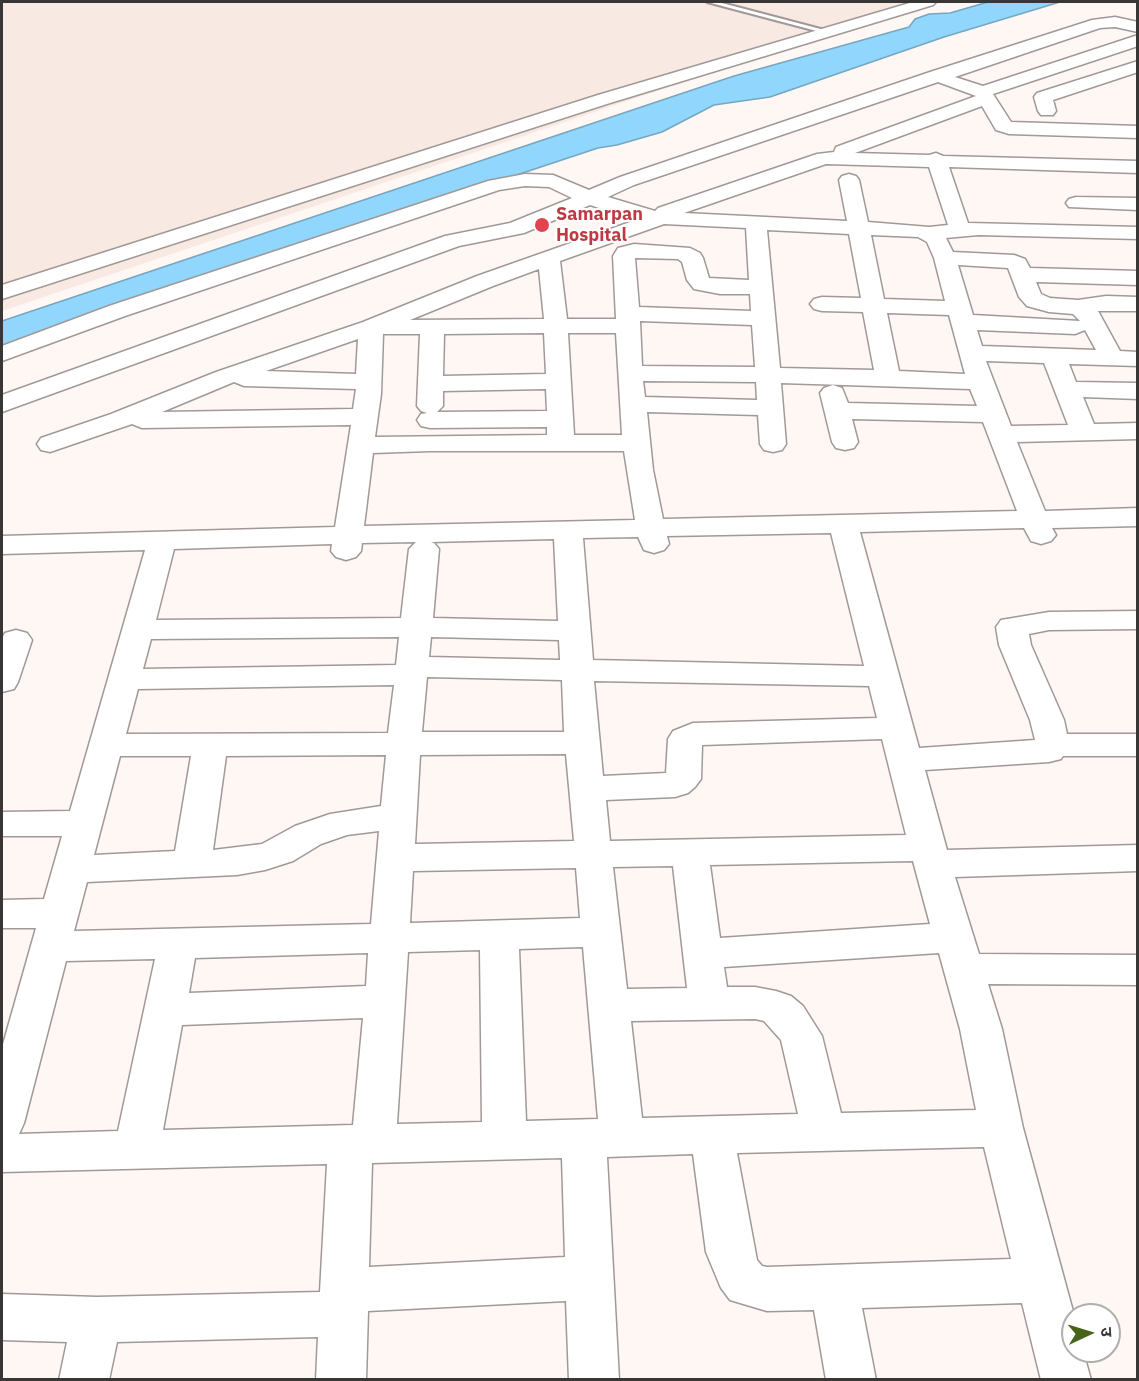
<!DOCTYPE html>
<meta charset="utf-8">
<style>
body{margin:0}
#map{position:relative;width:1139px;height:1381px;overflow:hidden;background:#fef7f4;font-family:"IBM Plex Sans","Noto Sans Devanagari",sans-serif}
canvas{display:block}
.frame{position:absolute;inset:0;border:3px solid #393735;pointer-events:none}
.north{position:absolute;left:1061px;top:1303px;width:60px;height:60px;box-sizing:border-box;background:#fff;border:2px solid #b0afae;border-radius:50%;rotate:86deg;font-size:16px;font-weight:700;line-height:24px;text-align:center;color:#393735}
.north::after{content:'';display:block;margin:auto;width:21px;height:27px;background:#476519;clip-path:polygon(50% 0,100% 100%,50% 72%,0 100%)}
</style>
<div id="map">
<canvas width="1139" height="1381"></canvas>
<div class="frame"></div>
<div class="north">उ</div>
</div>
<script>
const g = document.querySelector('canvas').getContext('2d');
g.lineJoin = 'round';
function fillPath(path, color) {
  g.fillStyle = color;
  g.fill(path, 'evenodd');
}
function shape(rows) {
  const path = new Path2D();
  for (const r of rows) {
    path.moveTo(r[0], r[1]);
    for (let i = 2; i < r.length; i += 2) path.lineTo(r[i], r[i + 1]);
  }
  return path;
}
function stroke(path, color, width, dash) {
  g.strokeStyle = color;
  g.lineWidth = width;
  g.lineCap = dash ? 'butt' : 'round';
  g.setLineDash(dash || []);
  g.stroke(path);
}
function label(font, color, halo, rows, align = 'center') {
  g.font = font + ' "IBM Plex Sans",sans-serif';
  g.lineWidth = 4.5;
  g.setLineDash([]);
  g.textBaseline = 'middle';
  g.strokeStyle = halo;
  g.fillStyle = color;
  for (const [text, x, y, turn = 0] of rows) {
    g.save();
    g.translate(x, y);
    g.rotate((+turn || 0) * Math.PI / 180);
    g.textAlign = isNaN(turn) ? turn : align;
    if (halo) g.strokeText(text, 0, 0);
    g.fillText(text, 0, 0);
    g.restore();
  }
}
const built = shape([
 [2,2,935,2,845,28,2,311]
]);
const water = shape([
 [988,2,1060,2,944,37,770,97,714,105,662,132,617,145,598,148,185,285,2,349,2,321,734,76,909,27,915,19,929,14,950,13,988,2]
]);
const lane = shape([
 [707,2,718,2,832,32,828,34,707,2]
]);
const street = shape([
 [1115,17,1138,22,1138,32,1115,27,1100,28,955,77,983,86,1138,35,1138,46,993,94,1011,122,1138,126,1138,138,1009,134,996,130,982,106,855,153,929,155,936,153,943,156,1138,161,1138,173,949,167,968,223,1138,227,1138,239,978,235,946,238,953,252,1014,255,1025,259,1030,268,1138,271,1138,285,1036,282,1041,294,1050,298,1078,300,1106,296,1138,297,1138,311,1098,311,1120,351,1138,352,1138,366,1069,364,1076,382,1138,383,1138,399,1083,397,1094,424,1138,423,1138,439,1017,442,1045,511,1138,508,1138,526,1052,528,1056,535,1051,541,1041,544,1031,541,1024,528,860,532,919,748,1035,740,1030,720,999,645,996,627,1001,620,1049,612,1138,611,1138,629,1049,630,1029,634,1031,645,1064,720,1067,734,1138,734,1138,756,1063,756,1061,759,1049,762,925,770,947,850,1138,845,1138,871,955,877,979,954,1138,955,1138,985,988,984,1002,1029,1023,1128,1074,1315,1073,1351,1083,1351,1091,1380,1041,1380,1022,1303,862,1308,876,1380,826,1380,814,1310,767,1311,730,1300,721,1288,706,1252,693,1154,607,1157,619,1380,569,1380,566,1301,368,1311,366,1380,316,1380,318,1337,117,1342,109,1380,59,1380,67,1342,2,1340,2,1294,97,1297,320,1292,327,1164,2,1172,2,1048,36,928,2,928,2,900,44,899,62,836,2,836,2,812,70,811,145,550,2,554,2,536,335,527,351,425,142,428,132,424,50,452,41,450,37,444,41,438,111,414,216,372,363,322,477,276,636,220,590,205,524,233,459,246,2,412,2,395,445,236,510,223,572,198,549,187,525,186,499,190,125,316,2,361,2,346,109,306,488,181,525,174,553,175,589,190,620,177,930,72,1092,20,1115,17],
 [938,82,976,96,836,147,834,152,817,154,658,208,655,211,608,197,634,185,938,82],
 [826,164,929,167,948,225,929,227,868,222,859,180,856,176,849,174,842,176,839,180,847,221,684,213,826,164],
 [664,224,746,228,749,280,709,278,703,258,700,253,690,248,634,244,618,248,613,256,616,319,567,319,560,261,664,224],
 [767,230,849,234,861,298,822,297,814,299,810,304,814,309,822,311,863,312,874,370,780,368,767,230],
 [871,235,918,237,927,242,934,258,945,301,884,299,871,235],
 [635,258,678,259,682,262,687,280,694,289,720,294,750,294,751,311,639,307,635,258],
 [958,265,1008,268,1019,297,1027,306,1049,312,1073,314,1080,321,973,315,958,265],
 [539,269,544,319,410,320,493,286,539,269],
 [887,313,949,315,965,374,899,371,887,313],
 [640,321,752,325,755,367,642,366,640,321],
 [977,330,1075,334,1085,330,1096,350,982,346,977,330],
 [544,333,546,374,443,376,444,334,544,333],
 [568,333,616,333,622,435,574,435,568,333],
 [383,334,420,334,417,406,421,411,427,413,421,414,417,420,421,426,430,428,547,427,547,435,375,437,381,394,383,334],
 [358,339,356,374,266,371,358,339],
 [986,361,1044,363,1068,425,1011,426,986,361],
 [643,381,756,382,757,400,645,397,643,381],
 [234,382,244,386,356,389,353,409,162,412,234,382],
 [781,383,970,389,977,406,848,403,842,388,833,385,824,388,820,393,832,442,836,448,845,450,854,448,858,442,852,419,983,422,1017,511,663,519,653,470,647,412,758,415,760,444,764,450,773,452,782,450,786,444,781,383],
 [546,389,547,411,437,412,443,406,443,391,546,389],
 [429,451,624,451,635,520,364,526,373,453,429,451],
 [831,533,864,666,593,660,583,538,638,537,644,550,654,553,664,550,669,544,667,536,831,533],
 [554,539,558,621,433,618,439,549,434,543,431,542,554,539],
 [416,542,409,549,401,618,156,620,174,549,332,544,331,551,336,557,346,560,356,557,361,551,362,543,416,542],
 [399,637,396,665,143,669,151,639,399,637],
 [431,637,559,640,560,660,429,657,431,637],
 [427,677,562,680,564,732,422,732,427,677],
 [594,681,869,686,877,718,693,723,673,731,668,739,666,773,603,776,594,681],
 [394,685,388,733,126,734,138,689,394,685],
 [882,739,906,835,610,841,606,800,675,797,688,793,695,787,701,779,702,745,882,739],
 [566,754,574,841,415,844,420,755,566,754],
 [386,755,381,806,330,814,295,826,262,844,213,850,226,756,386,755],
 [120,756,191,756,175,851,94,855,120,756],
 [379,831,371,924,74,931,87,882,237,875,265,870,293,861,321,844,347,835,379,831],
 [913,861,930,924,720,938,710,865,913,861],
 [673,866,687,988,627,989,613,867,673,866],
 [576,868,580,918,410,923,413,871,576,868],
 [583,947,598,1119,526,1121,519,949,583,947],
 [480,950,482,1122,397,1124,408,952,480,950],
 [368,953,366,986,189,993,195,958,368,953],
 [939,953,960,1029,976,1110,841,1113,822,1036,803,1006,791,996,776,991,755,987,727,987,724,967,939,953],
 [155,959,118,1131,19,1134,24,1123,66,961,155,959],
 [363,1018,353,1125,163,1130,182,1025,363,1018],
 [755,1019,764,1021,781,1040,798,1114,642,1118,631,1021,755,1019],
 [984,1147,1011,1259,767,1267,762,1266,757,1260,737,1153,984,1147],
 [562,1158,565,1257,369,1267,372,1163,562,1158],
 [1138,61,1138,72,1053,100,1056,111,1053,115,1041,115,1038,111,1034,97,1037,93,1138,61],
 [1076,197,1138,198,1138,210,1069,207,1066,203,1069,199,1076,197],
 [16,630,27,633,32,640,18,682,14,689,2,692,2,638,5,633,16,630]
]);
const secondary = shape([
 [913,2,936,2,933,5,610,103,2,299,2,285,598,95,913,2]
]);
const markers = [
 [542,225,8,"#e0444e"]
];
const farHealthnames = [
 ["Samarpan",556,215],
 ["Hospital",556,236]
];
fillPath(built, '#f8e9e2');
fillPath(water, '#91d6fc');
stroke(water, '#77a6c0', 1.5);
stroke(lane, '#a09997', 4);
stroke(street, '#a09997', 3);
stroke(secondary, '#a09997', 3);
fillPath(lane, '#fff');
fillPath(street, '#fff');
fillPath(secondary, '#fff');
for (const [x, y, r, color] of markers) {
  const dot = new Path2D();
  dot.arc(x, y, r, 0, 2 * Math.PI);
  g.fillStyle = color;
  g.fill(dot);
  stroke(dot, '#fff', 2);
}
label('bold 18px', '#be3a42', '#fff', farHealthnames, 'left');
</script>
